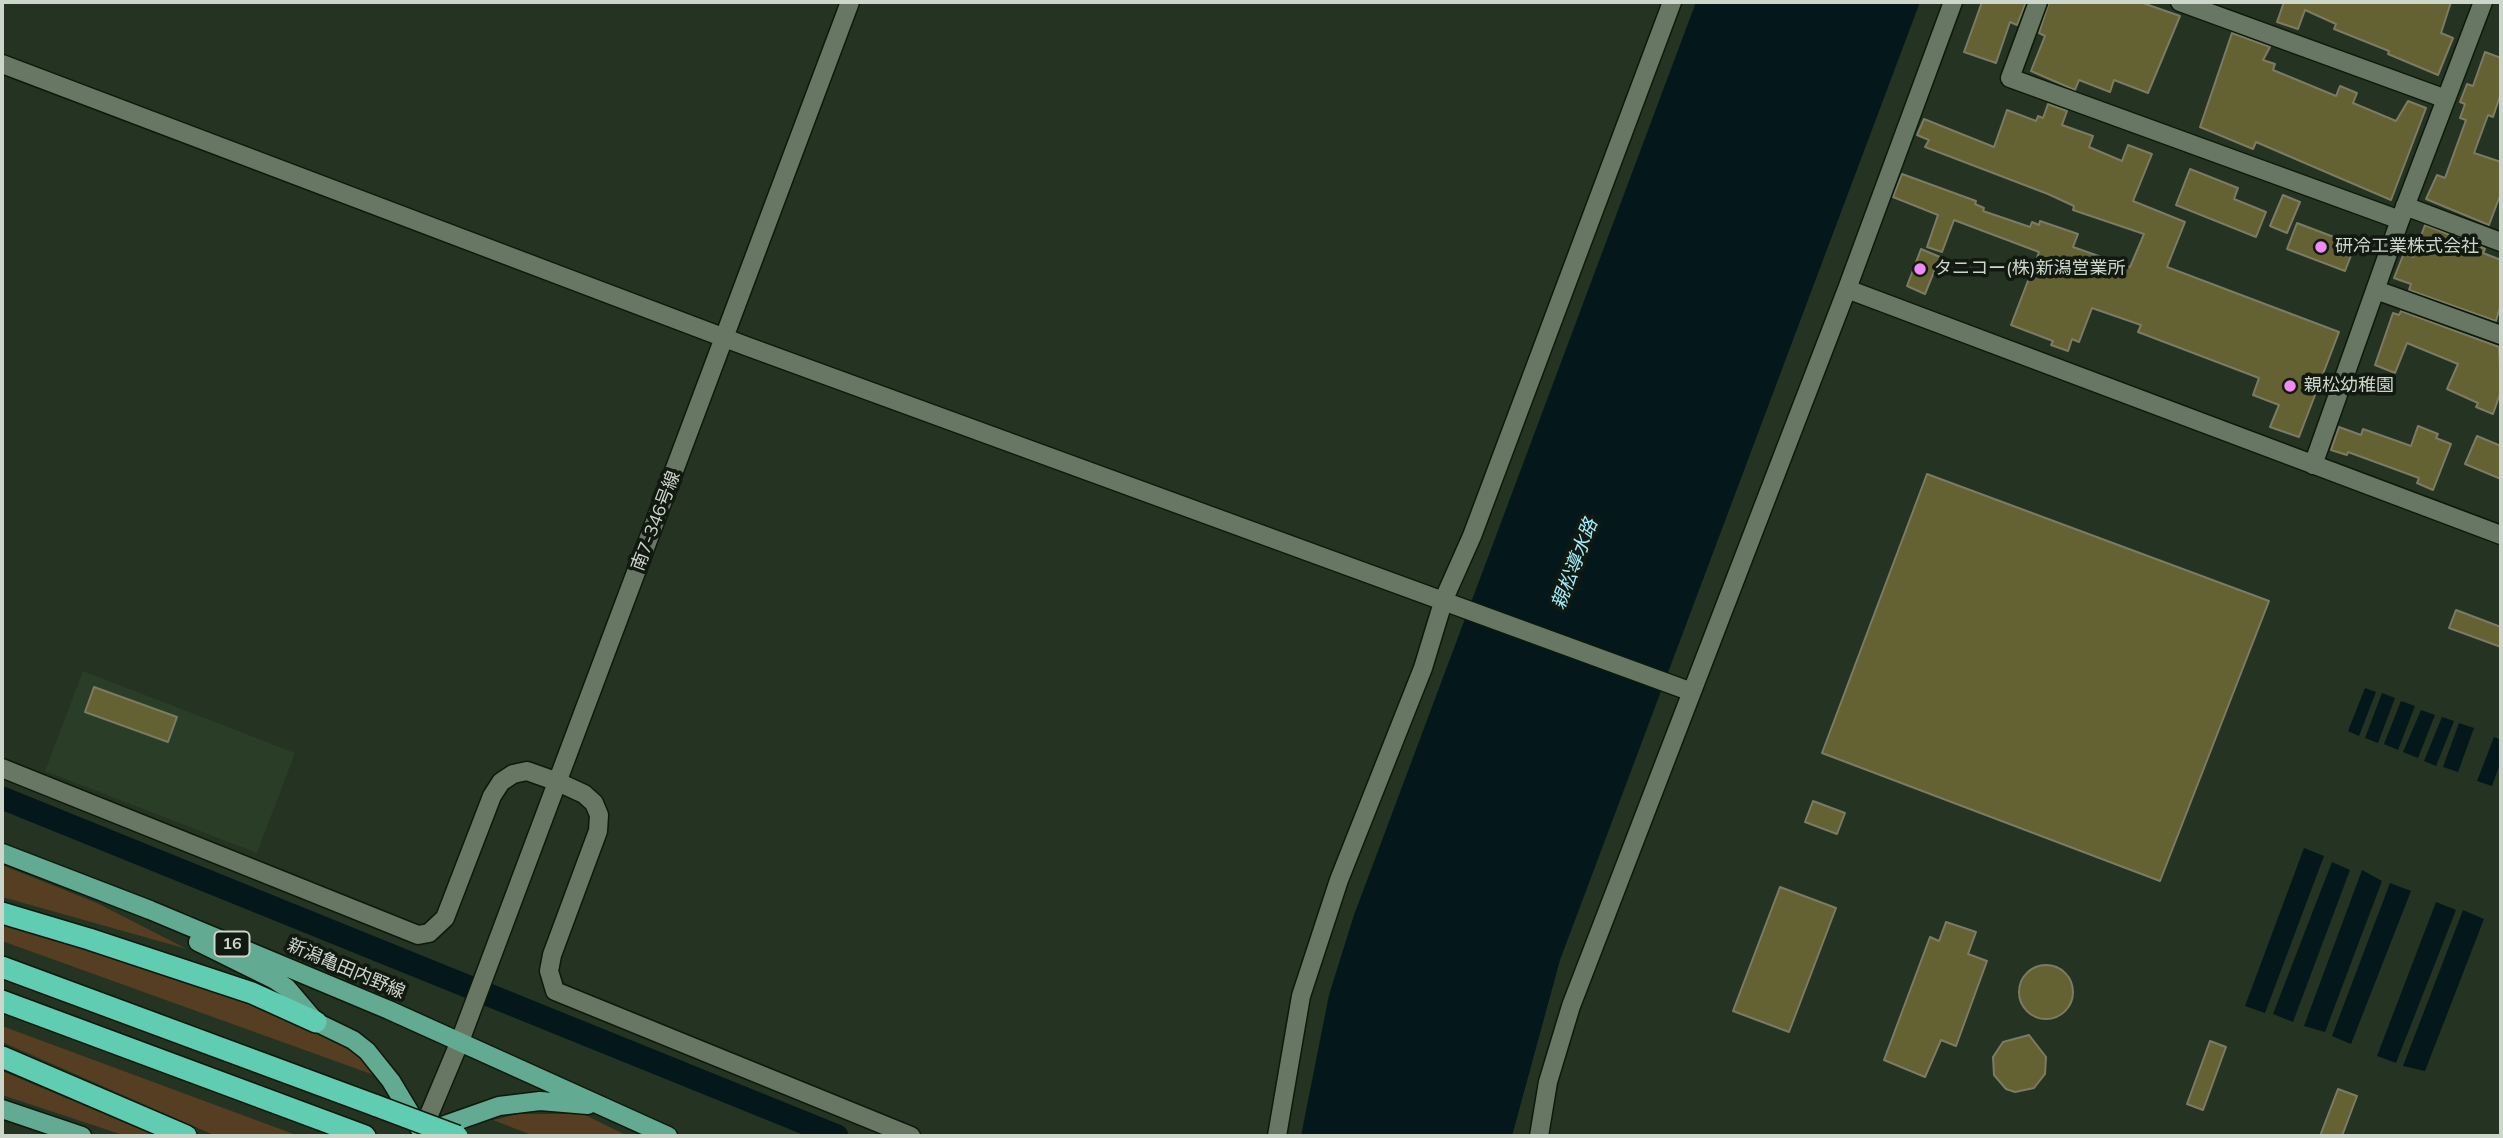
<!DOCTYPE html>
<meta charset="utf-8">
<style>
body{margin:0}
#map{position:relative;width:2503px;height:1138px;overflow:hidden;background:#253322;font-family:Mulish,sans-serif}
canvas{display:block}
.frame{position:absolute;inset:0;border:4px solid #cdd6cb;pointer-events:none}
</style>
<div id="map">
<canvas width="2503" height="1138"></canvas>
<div class="frame"></div>
</div>
<script>
const g = document.querySelector('canvas').getContext('2d');
g.lineJoin = 'round';
function fillPath(path, color) {
  g.fillStyle = color;
  g.fill(path, 'evenodd');
}
function shape(rows) {
  const path = new Path2D();
  for (const r of rows) {
    if (r.length === 3) {
      path.moveTo(r[0] + r[2], r[1]);
      path.arc(r[0], r[1], r[2], 0, 2 * Math.PI);
      continue;
    }
    path.moveTo(r[0], r[1]);
    for (let i = 2; i < r.length; i += 2) path.lineTo(r[i], r[i + 1]);
  }
  return path;
}
function stroke(path, color, width, dash) {
  g.strokeStyle = color;
  g.lineWidth = width;
  g.lineCap = dash ? 'butt' : 'round';
  g.setLineDash(dash || []);
  g.stroke(path);
}
function label(font, color, halo, rows, align = 'center') {
  g.font = font + ' Mulish,"Noto Sans JP",sans-serif';
  g.lineWidth = 7;
  g.setLineDash([]);
  g.textBaseline = 'middle';
  g.strokeStyle = halo;
  g.fillStyle = color;
  for (const [text, x, y, turn = 0] of rows) {
    g.save();
    g.translate(x, y);
    g.rotate((+turn || 0) * Math.PI / 180);
    g.textAlign = isNaN(turn) ? turn : align;
    if (halo) g.strokeText(text, 0, 0);
    g.fillText(text, 0, 0);
    g.restore();
  }
}
const built = shape([
 [83,671,295,753,257,853,45,771]
]);
const green = shape([
 [2,865,97,903,187,949,2,897],
 [2,923,141,962,321,1031,363,1053,385,1079,2,941],
 [2,1026,299,1136,216,1136,2,1042],
 [2,1071,156,1136,126,1136,2,1095],
 [518,1114,583,1114,628,1136,534,1136,493,1120]
]);
const water = shape([
 [1696,2,1920,2,1560,960,1512,1136,1301,1136,1329,995,1354,915],
 [2365,688,2376,692,2359,736,2348,731],
 [2382,693,2395,698,2378,743,2365,738],
 [2401,701,2415,706,2398,750,2384,744],
 [2421,710,2435,715,2418,758,2403,752],
 [2442,717,2454,721,2436,766,2424,761],
 [2459,723,2474,728,2458,772,2443,767],
 [2494,737,2501,740,2501,761,2492,786,2477,781],
 [2304,848,2324,856,2265,1013,2245,1006],
 [2332,862,2350,870,2293,1022,2273,1014],
 [2362,870,2382,881,2325,1032,2304,1026],
 [2390,883,2411,891,2351,1044,2332,1036],
 [2436,902,2456,910,2396,1063,2377,1056],
 [2463,910,2484,919,2425,1071,2403,1066]
]);
const canal = shape([
 [2,798,837,1136]
]);
const building = shape([
 [1982,2,2026,2,2017,25,2010,22,1996,63,1964,52,1982,2],
 [2049,2,2140,2,2180,16,2148,93,2114,80,2110,92,2079,80,2075,90,2031,71,2045,36,2039,33,2049,2],
 [2284,2,2451,2,2441,33,2453,38,2438,75,2388,54,2389,51,2334,29,2336,24,2305,10,2298,29,2277,22,2284,2],
 [2232,33,2270,47,2263,60,2275,64,2273,70,2336,96,2340,86,2357,93,2353,103,2396,121,2408,101,2426,108,2391,200,2256,142,2253,149,2200,127,2232,33],
 [2485,52,2501,58,2501,93,2493,117,2488,115,2474,153,2501,162,2501,193,2489,225,2426,199,2437,175,2445,178,2466,120,2460,118,2465,104,2460,102,2467,84,2473,86,2485,52],
 [2048,104,2067,111,2062,125,2093,136,2089,147,2122,161,2128,145,2152,154,2133,201,2185,222,2167,267,2339,332,2299,437,2270,427,2279,405,2253,395,2259,378,2138,332,2141,325,2092,308,2079,342,2072,339,2068,351,2051,345,2053,341,2011,325,2039,252,1954,220,1942,252,1927,247,1938,215,1893,197,1902,174,1976,201,1975,204,1984,208,1983,211,2030,227,2032,222,2039,225,2040,221,2078,234,2073,247,2130,267,2144,234,2073,210,2074,206,2048,194,1925,147,1929,140,1917,135,1924,119,1994,147,2007,110,2036,121,2038,116,2043,118,2048,104],
 [2190,169,2238,188,2234,199,2266,212,2256,237,2176,205,2190,169],
 [2283,195,2300,202,2287,233,2270,226,2283,195],
 [2297,223,2355,245,2345,271,2287,249,2297,223],
 [2425,225,2481,247,2485,249,2483,253,2501,260,2501,303,2496,321,2409,290,2411,284,2394,278,2404,253,2413,257,2425,225],
 [1921,249,1940,257,1925,294,1907,286,1921,249],
 [2401,311,2499,347,2501,391,2493,414,2476,407,2478,403,2447,389,2458,364,2407,343,2395,373,2375,365,2393,313,2399,315,2401,311],
 [2418,426,2438,434,2436,438,2451,444,2433,490,2417,483,2419,478,2348,452,2347,455,2331,450,2339,427,2361,435,2363,429,2411,446,2418,426],
 [2477,436,2501,446,2501,479,2465,464,2477,436],
 [1927,474,2269,601,2160,881,1822,753,1927,474],
 [2456,610,2501,627,2501,647,2449,628,2456,610],
 [94,687,177,717,168,742,85,712,94,687],
 [1813,801,1845,813,1837,834,1805,822,1813,801],
 [1780,887,1836,908,1789,1032,1733,1011,1780,887],
 [1946,922,1976,932,1968,954,1987,961,1956,1046,1941,1040,1925,1077,1884,1060,1930,937,1939,941,1946,922],
 [2046,992,27],
 [2029,1035,2046,1057,2045,1074,2034,1088,2015,1092,2006,1089,1994,1075,1993,1057,2003,1042,2029,1035],
 [2210,1041,2226,1047,2203,1110,2187,1104,2210,1041],
 [2338,1089,2357,1096,2342,1136,2320,1136,2338,1089]
]);
const minor = shape([
 [2038,2,2010,78,2400,220],
 [2180,2,2446,99],
 [2,64,746,346,1692,692],
 [2405,206,2501,242],
 [1847,289,2501,535],
 [2376,290,2501,335],
 [2313,465,2400,220,2483,2],
 [2,768,418,935,429,933,445,918,492,796,501,782,513,774,527,771,558,782,584,794,594,803,599,815,598,831,552,955,549,971,555,991,911,1136],
 [1277,1136,1301,996,1339,880,1423,668,1444,599,1472,536,1672,2],
 [1539,1136,1548,1082,1571,1006,1847,289,1953,2]
]);
const tertiary = shape([
 [460,1041,850,2]
]);
const secondary = shape([
 [421,1134,460,1041]
]);
const primary = shape([
 [2,853,150,910,389,1010,668,1136],
 [198,942,275,980,287,988,316,1022,353,1040,367,1051,391,1081,424,1136],
 [2,1109,82,1136],
 [428,1131,499,1106,540,1101,588,1105]
]);
const motorway = shape([
 [2,913,89,939,252,993,316,1022],
 [2,967,377,1106],
 [2,1001,365,1136],
 [2,1057,186,1136]
]);
const motorwayBridge = shape([
 [377,1106,457,1136]
]);
const markers = [
 [2321,247,7,"#f18af4"],
 [1920,269,7,"#f18af4"],
 [2290,386,7,"#f18af4"]
];
const shields = [
 [232,944,35]
];
const shieldNames = [
 ["16",232,944]
];
const poiNames = [
 ["研冷工業株式会社",2335,247],
 ["タニコー(株)新潟営業所",1934,269],
 ["親松幼稚園",2304,386]
];
const streetNames = [
 ["南7-346号線",656,521,-69],
 ["新潟亀田内野線",346,969,23]
];
const waterNames = [
 ["親松導水路",1575,564,-69]
];
fillPath(built, '#2a3d26');
fillPath(green, '#553e21');
fillPath(water, '#04181b');
stroke(canal, '#04181b', 23);
fillPath(building, '#646132');
stroke(building, '#7c7b63', 2);
stroke(minor, '#0d1a0b', 21);
stroke(tertiary, '#0d1a0b', 21);
stroke(secondary, '#0d1a0b', 21);
stroke(primary, '#0d1a0b', 21);
stroke(motorway, '#0d1a0b', 24);
stroke(minor, '#677763', 18);
stroke(tertiary, '#677763', 18);
stroke(secondary, '#677763', 18);
stroke(primary, '#63aa92', 18);
stroke(motorway, '#60ccb2', 21);
stroke(motorwayBridge, '#0d1a0b', 24, []);
stroke(motorwayBridge, '#60ccb2', 21);
for (const [x, y, r, color] of markers) {
  const dot = new Path2D();
  dot.arc(x, y, r, 0, 2 * Math.PI);
  g.fillStyle = color;
  g.fill(dot);
  stroke(dot, '#121911', 2.5);
}
for (const [x, y, w] of shields) {
  const box = new Path2D();
  box.roundRect(x - w / 2, y - 12.5, w, 25, 5);
  g.fillStyle = '#121911';
  g.fill(box);
  stroke(box, '#cdd6cb', 2);
}
label('bold 16px', '#cdd6cb', null, shieldNames);
label('18px', '#cdd6cb', '#121911', poiNames, 'left');
label('18px', '#cdd6cb', '#121911', streetNames);
label('italic 19px', '#a1eefc', '#121911', waterNames);
</script>
